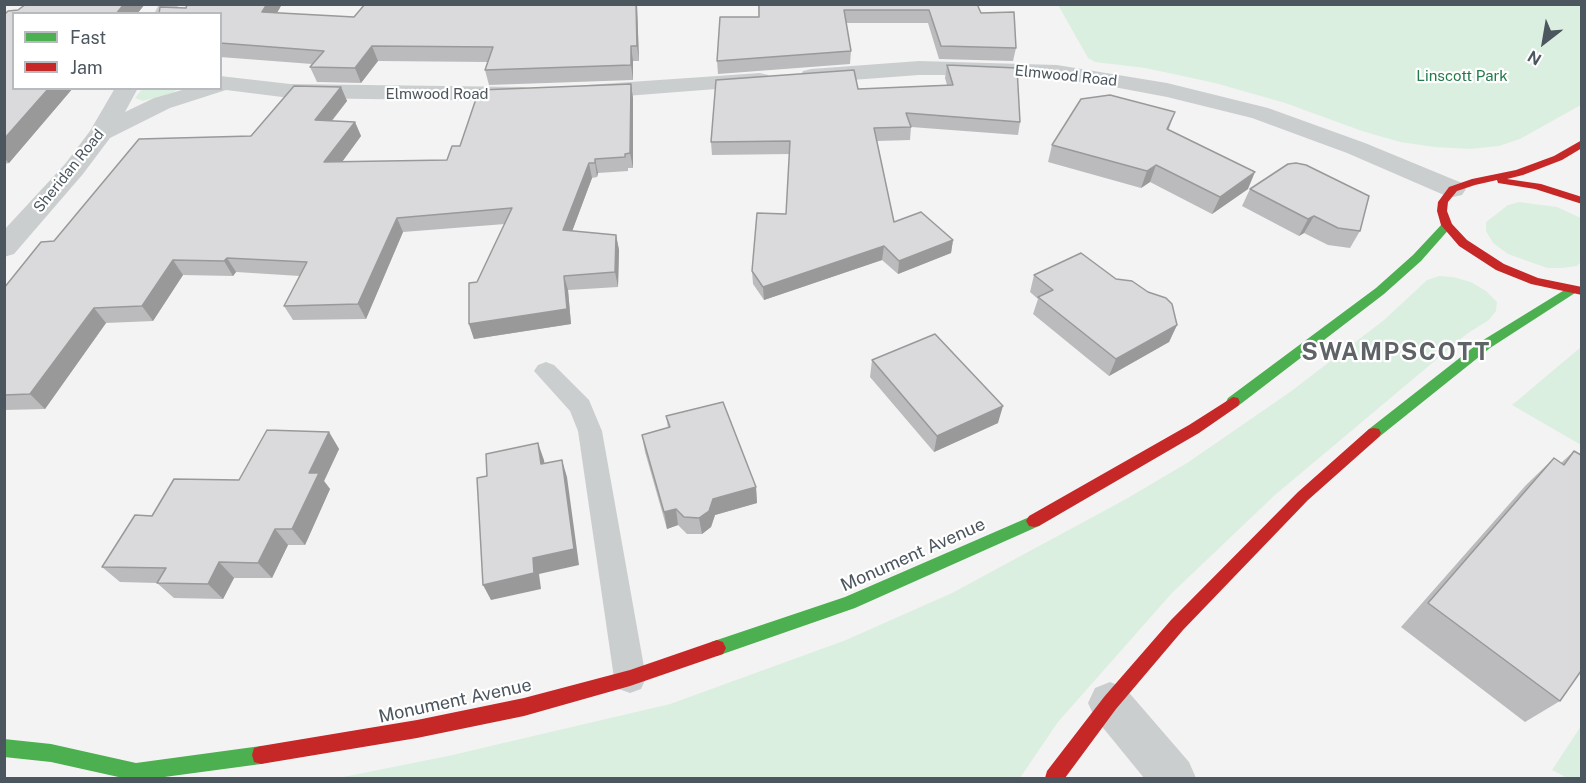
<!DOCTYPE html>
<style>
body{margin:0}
#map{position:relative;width:1586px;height:783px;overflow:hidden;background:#f4f3f3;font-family:"Public Sans",sans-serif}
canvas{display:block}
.frame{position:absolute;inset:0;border:6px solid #4c565e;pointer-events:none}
.legend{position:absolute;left:12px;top:12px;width:210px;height:78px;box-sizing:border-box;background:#fff;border:2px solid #b7bbbf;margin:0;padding:8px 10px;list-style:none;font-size:18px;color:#4c565e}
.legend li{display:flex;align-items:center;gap:12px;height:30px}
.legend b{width:30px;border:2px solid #b7bbbf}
.north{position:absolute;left:1514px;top:12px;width:60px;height:60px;-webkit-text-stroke:4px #fff;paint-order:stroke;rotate:211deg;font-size:16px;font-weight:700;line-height:24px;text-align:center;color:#4c565e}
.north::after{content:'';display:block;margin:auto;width:21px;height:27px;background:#4c565e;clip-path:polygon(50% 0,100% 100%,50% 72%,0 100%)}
</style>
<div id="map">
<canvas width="1586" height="783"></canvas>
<div class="frame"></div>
<ul class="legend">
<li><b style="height:8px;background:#4caf50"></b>Fast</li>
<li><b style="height:8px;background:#c62828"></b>Jam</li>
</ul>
<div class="north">N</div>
</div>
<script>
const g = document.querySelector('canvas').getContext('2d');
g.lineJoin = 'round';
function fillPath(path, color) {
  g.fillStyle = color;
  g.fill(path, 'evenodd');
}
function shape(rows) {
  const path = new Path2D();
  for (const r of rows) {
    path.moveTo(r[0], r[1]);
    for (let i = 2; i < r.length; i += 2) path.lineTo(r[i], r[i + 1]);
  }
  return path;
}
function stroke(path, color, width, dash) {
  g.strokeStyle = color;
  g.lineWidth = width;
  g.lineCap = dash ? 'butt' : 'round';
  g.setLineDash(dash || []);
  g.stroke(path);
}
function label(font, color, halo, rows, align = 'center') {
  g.font = font + ' "Public Sans",sans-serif';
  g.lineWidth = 4.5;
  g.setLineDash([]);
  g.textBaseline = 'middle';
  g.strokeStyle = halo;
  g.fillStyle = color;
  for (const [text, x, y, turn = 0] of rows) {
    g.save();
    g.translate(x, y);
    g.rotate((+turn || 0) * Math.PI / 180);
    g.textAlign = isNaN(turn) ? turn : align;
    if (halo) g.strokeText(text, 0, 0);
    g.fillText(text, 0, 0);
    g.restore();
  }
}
const green = shape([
 [1058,5,1581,5,1581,105,1520,139,1499,146,1470,149,1434,147,1400,142,1362,131,1285,103,1215,83,1145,68,1095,62,1088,58],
 [142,89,179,89,172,93,143,101,135,98],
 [1519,202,1557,207,1581,218,1581,262,1577,266,1563,268,1547,268,1508,254,1493,243,1486,231,1486,222,1508,205],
 [1439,276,1453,277,1471,282,1486,291,1497,302,1496,311,1489,320,1468,333,1275,495,1172,593,1058,722,1020,778,318,778,343,777,448,756,670,704,846,640,952,593,1126,499,1187,463,1290,392,1384,320,1427,280],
 [1581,347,1581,445,1512,405],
 [1581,726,1581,778,1567,778,1552,770]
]);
const lane = shape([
 [546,362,554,365,589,400,602,431,646,678,641,689,630,693,619,689,614,678,578,431,570,411,534,371,538,365,546,362]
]);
const street = shape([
 [159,4,179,4,174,14,154,14,159,4],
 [919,61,1057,65,1167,83,1268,108,1365,143,1462,183,1466,189,1462,195,1453,197,1444,195,1347,153,1252,118,1167,97,1103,85,1057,79,971,75,919,75,811,83,803,81,800,76,803,71,811,69,919,61],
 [760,73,768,75,771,80,768,85,587,99,579,97,576,92,579,87,587,85,760,73],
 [220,76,290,84,523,87,531,89,534,94,531,99,523,101,290,98,226,90,170,108,110,138,83,174,14,254,4,257,4,230,65,164,90,131,115,88,138,88,125,112,154,98,189,88,220,88,220,76],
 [1110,682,1125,688,1189,762,1196,778,1144,778,1095,718,1088,703,1095,688,1110,682]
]);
const fast = shape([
 [1447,222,1453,225,1451,227,1421,261,1384,294,1238,406,1228,406,1226,402,1228,398,1376,288,1413,255,1443,223,1447,222],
 [1571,286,1575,287,1577,290,1575,293,1490,348,1379,437,1369,437,1367,433,1369,429,1480,342,1571,286],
 [1034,515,1039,516,1042,521,1039,526,855,608,717,656,711,654,708,648,711,642,717,640,845,597,1034,515],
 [4,739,51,744,136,763,261,746,268,748,270,755,268,762,261,764,157,778,123,778,51,762,4,757,4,739]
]);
const jam = shape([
 [1582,140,1582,148,1562,160,1523,175,1507,179,1541,184,1582,197,1582,204,1535,189,1498,183,1497,180,1475,185,1457,191,1448,202,1447,211,1452,224,1467,240,1504,264,1538,278,1582,287,1582,295,1531,284,1496,270,1459,246,1441,225,1437,211,1438,202,1449,187,1472,179,1516,170,1554,156,1582,140],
 [1233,397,1238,398,1240,402,1238,406,1199,433,1039,526,1034,527,1029,526,1026,521,1029,516,1189,425,1233,397],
 [1374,428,1379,429,1381,433,1379,437,1308,500,1183,630,1116,709,1065,778,1045,778,1047,771,1104,697,1171,620,1298,492,1369,429,1374,428],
 [717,640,723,642,726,648,723,654,630,686,524,716,417,738,261,764,254,762,252,755,254,748,261,746,417,720,524,698,630,670,717,640]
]);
const wall = shape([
 [26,4,145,4,137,14,14,14,14,88,73,88,9,163,4,164,4,15,8,11,18,10],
 [187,4,282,4,277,13,354,17,365,4,637,4,639,61,633,61,633,80,489,85,485,70,488,62,378,61,361,83,317,82,310,67,312,64,220,57,220,14,186,8],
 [758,4,977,4,981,13,1016,48,1013,61,939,59,928,23,846,23,851,51,850,64,718,74,717,61,759,17],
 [947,65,1020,122,1018,135,911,127,910,140,877,141,894,222,953,240,951,253,898,274,882,260,764,300,753,284,752,271,786,214,790,154,712,155,711,142,858,89,947,85,945,78],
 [631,84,633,98,633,168,628,168,628,171,598,173,597,177,592,178,572,231,616,235,619,250,618,287,568,290,571,324,474,339,469,324,477,282,505,224,403,232,366,319,293,320,284,306,300,276,236,272,233,276,183,275,153,321,106,323,45,409,4,410,4,288,54,241,341,87,347,101,332,121,355,122,361,136,342,162,447,160,460,146],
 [1169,130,1248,189,1212,214,1150,182,1141,188,1048,162,1052,145],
 [1250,189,1360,231,1350,248,1328,245,1304,233,1299,236,1242,206],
 [1034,275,1177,325,1169,342,1109,376,1033,314,1038,299,1030,292],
 [872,360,998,423,934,452,870,377],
 [666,416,756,487,757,503,715,515,711,527,702,534,687,534,678,525,667,529,645,452,642,435,668,428],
 [329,432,339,449,324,481,330,489,305,545,288,545,272,578,234,578,223,599,174,598,157,583,120,582,102,567,152,516,239,480],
 [1574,451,1560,701,1525,722,1401,627,1526,485,1554,458,1561,463]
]);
const shadedWall = shape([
 [124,4,145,4,137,14,116,14],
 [267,4,282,4,269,27,262,12],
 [636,4,637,4,639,61,637,46],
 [372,46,378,61,361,83,355,68],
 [631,46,633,61,633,80,631,65],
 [631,84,633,98,633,168,630,153],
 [341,87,347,101,321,134,315,120],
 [49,88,73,88,9,163,4,158,4,139],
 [1175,112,1169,128,1161,145,1167,129],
 [355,122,361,136,331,177,324,162],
 [595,159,598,173,597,177,595,163],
 [589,163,592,178,567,245,563,230],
 [1156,165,1150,182,1141,188,1147,171],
 [1255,172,1248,189,1212,214,1220,197],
 [1314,216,1304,233,1299,236,1308,219],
 [397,218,403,232,366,319,358,304],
 [616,235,619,250,618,287,615,272],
 [953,240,951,253,898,274,899,261],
 [884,246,882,260,764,300,763,287],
 [227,258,236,272,233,276,224,261],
 [173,260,183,275,153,321,142,306],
 [564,276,568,290,571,324,474,339,469,324],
 [94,308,106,323,45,409,30,394],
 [1177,325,1169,342,1109,376,1116,359],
 [1003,406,998,423,934,452,937,436],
 [329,432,339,449,324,481,330,489,305,545,292,529,309,473],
 [538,443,544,460,547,481,541,464],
 [562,460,567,477,579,565,539,574,541,589,491,600,483,585,533,558],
 [756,487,757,503,715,515,711,527,702,534,699,518,713,499],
 [676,509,678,525,667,529,664,512],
 [275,529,288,545,272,578,258,563],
 [219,562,234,578,223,599,208,584]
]);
const building = shape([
 [26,4,124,4,116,14,14,14,14,88,49,88,4,139,4,15,8,11,18,10,26,4],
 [187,4,267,4,262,12,354,17,365,4,636,4,637,46,631,46,631,65,485,70,493,47,372,46,355,68,310,67,324,51,220,43,220,14,159,14,160,7,186,8,187,4],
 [759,4,977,4,981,13,1014,12,1016,48,941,46,929,10,844,10,851,51,717,61,720,17,759,17,759,4],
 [947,65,1017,68,1020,122,906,113,911,127,874,128,894,222,921,212,953,240,899,261,884,246,763,287,752,271,757,213,786,214,790,141,711,142,716,80,854,70,858,89,953,85,947,65],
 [631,84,630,153,625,154,625,157,595,159,595,163,589,163,563,230,616,235,615,272,564,276,567,309,469,324,469,283,477,282,512,208,397,218,358,304,284,306,307,262,227,258,224,261,173,260,142,306,94,308,30,394,4,395,4,288,41,242,54,241,139,139,251,136,294,86,341,87,315,120,355,122,324,162,447,160,452,146,460,146,479,90,631,84],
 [1110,95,1175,112,1167,129,1255,172,1220,197,1156,165,1147,171,1052,145,1081,99,1110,95],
 [1296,163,1306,165,1369,196,1360,231,1338,228,1314,216,1308,219,1250,189,1288,164,1296,163],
 [1081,253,1116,279,1132,281,1148,292,1166,298,1172,304,1177,325,1116,359,1038,297,1053,290,1034,275,1081,253],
 [935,334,1003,406,937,436,872,360,935,334],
 [723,402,756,487,713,499,709,511,699,518,684,517,676,509,664,512,642,435,670,427,666,416,723,402],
 [267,430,329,432,309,473,319,473,292,529,275,529,258,563,219,562,208,584,157,583,166,568,102,567,135,515,152,516,174,479,239,480,267,430],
 [538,443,541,464,562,460,574,549,533,558,534,573,483,585,477,478,487,476,486,454,538,443],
 [1574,451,1581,455,1581,671,1560,701,1428,603,1554,458,1564,465,1574,451]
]);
const farStreetnames = [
 ["Elmwood Road",1066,76,6],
 ["Elmwood Road",437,94],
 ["Sheridan Road",69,171,-51]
];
const farParknames = [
 ["Linscott Park",1462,76]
];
const streetNames = [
 ["Monument Avenue",913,555,-24],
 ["Monument Avenue",455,701,-12]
];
const districtNames = [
 ["SWAMPSCOTT",1396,353]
];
fillPath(green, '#dbefe1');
fillPath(lane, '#cbcecf');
fillPath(street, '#cbcecf');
fillPath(fast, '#4caf50');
fillPath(jam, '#c62828');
fillPath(wall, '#bbbbbd');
fillPath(shadedWall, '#99999a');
fillPath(building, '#dadadc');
stroke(building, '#99999a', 1.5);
label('15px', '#4c565e', '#fff', farStreetnames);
label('15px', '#227a49', '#fff', farParknames);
label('18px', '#4c565e', '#fff', streetNames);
g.letterSpacing = '1.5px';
label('bold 24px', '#5f6366', '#fff', districtNames);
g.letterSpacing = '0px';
</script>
